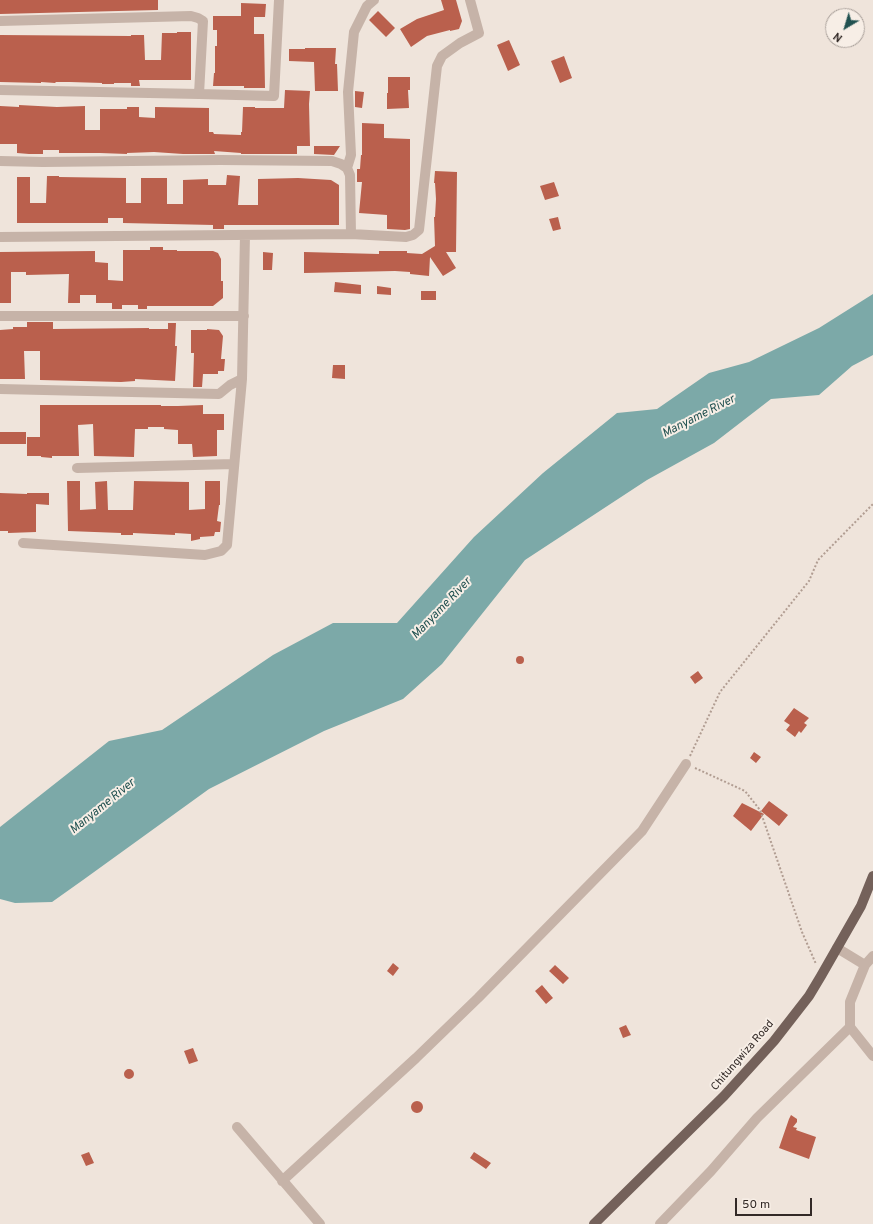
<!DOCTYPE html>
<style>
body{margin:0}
#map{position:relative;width:873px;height:1224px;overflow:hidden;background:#efe4db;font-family:Overpass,sans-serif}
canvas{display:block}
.north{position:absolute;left:825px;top:8px;width:40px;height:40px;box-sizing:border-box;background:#f7eee6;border:1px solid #a9a09a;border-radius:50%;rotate:218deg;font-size:11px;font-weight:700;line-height:16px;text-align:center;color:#332a27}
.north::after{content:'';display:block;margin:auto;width:14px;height:18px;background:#215150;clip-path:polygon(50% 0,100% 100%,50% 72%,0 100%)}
.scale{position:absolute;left:735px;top:1198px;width:77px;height:18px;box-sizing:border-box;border:2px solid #332a27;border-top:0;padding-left:5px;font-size:12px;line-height:14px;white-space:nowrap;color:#332a27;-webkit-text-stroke:3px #f7eee6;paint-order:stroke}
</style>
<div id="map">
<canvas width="873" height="1224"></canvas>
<div class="north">N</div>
<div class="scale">50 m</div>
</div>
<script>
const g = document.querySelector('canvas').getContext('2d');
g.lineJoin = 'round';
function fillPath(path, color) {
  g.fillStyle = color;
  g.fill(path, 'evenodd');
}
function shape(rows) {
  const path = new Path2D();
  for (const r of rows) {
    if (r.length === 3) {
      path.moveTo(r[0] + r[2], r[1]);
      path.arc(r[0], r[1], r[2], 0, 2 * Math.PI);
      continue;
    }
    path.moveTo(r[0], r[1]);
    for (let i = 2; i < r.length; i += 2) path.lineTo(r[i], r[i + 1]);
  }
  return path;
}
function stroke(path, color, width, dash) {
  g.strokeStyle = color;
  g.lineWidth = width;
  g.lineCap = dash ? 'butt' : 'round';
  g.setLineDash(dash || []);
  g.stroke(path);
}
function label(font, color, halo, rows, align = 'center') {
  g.font = font + ' Overpass,sans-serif';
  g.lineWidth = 4;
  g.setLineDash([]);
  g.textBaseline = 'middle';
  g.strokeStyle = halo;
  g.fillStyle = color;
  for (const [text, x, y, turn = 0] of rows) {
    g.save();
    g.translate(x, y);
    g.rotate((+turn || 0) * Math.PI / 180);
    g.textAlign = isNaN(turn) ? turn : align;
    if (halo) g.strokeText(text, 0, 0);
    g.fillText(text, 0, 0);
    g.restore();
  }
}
const water = shape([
 [873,294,873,355,852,366,819,395,771,399,714,443,647,480,525,560,442,664,403,699,324,731,209,789,83,880,52,902,15,903,0,899,0,827,109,741,162,730,273,655,333,623,397,623,474,537,543,473,617,413,657,409,709,373,749,362,819,328]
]);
const building = shape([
 [0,0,158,0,158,10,0,14],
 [441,0,456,0,462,21,459,29,450,31,450,30,427,36,411,47,400,29,417,19,444,10],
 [241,3,266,4,265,17,254,17,254,34,264,34,265,88,244,88,244,86,213,86,214,73,215,73,215,46,217,46,217,30,213,30,213,16,241,16],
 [378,11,395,28,386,37,369,20],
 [177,32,191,32,191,80,139,80,140,86,131,86,131,83,114,83,114,84,102,84,102,83,70,82,56,82,55,83,41,82,41,83,0,82,0,35,131,36,131,35,144,35,145,60,161,60,162,33,177,33],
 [509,40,520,65,508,71,497,45],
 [305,48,336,48,335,64,337,64,338,91,315,91,314,62,289,61,289,49,305,49],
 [564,56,572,78,560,83,551,61],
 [388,77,410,77,410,90,408,90,409,108,387,109,387,93,388,93],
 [285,90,310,91,309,104,310,146,297,146,297,154,241,154,241,153,214,151,215,154,183,154,154,152,127,153,127,154,100,153,59,153,59,150,43,150,43,154,29,154,17,153,17,144,0,144,0,106,19,107,19,105,57,107,85,106,85,130,100,130,100,109,127,109,127,107,139,107,139,117,155,118,155,107,209,108,209,132,213,132,214,134,241,135,241,132,242,132,243,107,255,107,255,108,284,108],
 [355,91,364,92,362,108,355,107],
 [362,123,384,124,384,138,410,139,410,229,405,230,387,229,387,215,359,213,362,182,357,182,357,169,360,169,361,155,362,155],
 [314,146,340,146,334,155,314,154],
 [435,171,457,172,456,252,446,252,456,268,443,276,430,257,429,276,410,274,410,272,395,271,304,273,304,252,379,254,379,251,407,251,407,253,422,254,435,246,434,217,435,217,436,199,435,183,434,183],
 [227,175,240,176,238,205,258,205,258,179,298,178,331,180,339,185,339,225,224,225,224,229,213,229,213,225,123,223,123,218,108,218,108,223,17,223,17,177,30,177,30,203,46,203,47,176,59,176,59,177,126,178,126,203,141,203,141,178,167,178,167,204,183,204,183,180,208,179,208,185,226,185],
 [554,182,559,196,545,200,540,186],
 [558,217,561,229,553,231,549,219],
 [150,247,163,247,163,250,177,250,177,251,213,251,218,253,221,259,221,281,223,281,223,298,213,306,147,306,147,309,138,309,138,305,122,305,122,309,112,309,112,303,96,303,96,295,80,295,80,303,68,303,69,274,26,275,26,272,11,272,11,303,0,303,0,252,95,251,95,262,108,263,108,280,123,281,123,250,150,250],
 [263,252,273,253,272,270,263,270],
 [335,282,361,285,361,294,334,292],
 [377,286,391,288,391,295,377,294],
 [421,291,436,291,436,300,421,300],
 [27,322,53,322,53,329,149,328,149,329,168,329,168,323,176,323,175,346,177,346,175,381,135,379,135,381,121,382,40,380,40,351,24,351,25,379,0,379,0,330,13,329,13,327,27,327],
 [207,329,219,330,223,336,221,359,225,359,224,371,218,371,218,374,203,374,202,387,193,387,194,353,191,353,191,330,207,330],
 [333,365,345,365,345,379,332,378],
 [40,405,161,405,161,406,178,406,203,405,203,414,224,414,224,430,217,430,217,456,193,457,192,444,178,444,178,430,164,429,164,427,148,427,148,429,135,429,134,457,94,456,93,424,78,425,79,456,52,456,52,458,41,457,41,456,27,456,27,437,40,437],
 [0,432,26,432,26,444,0,444],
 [67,481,80,481,80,510,96,509,95,482,107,481,108,510,133,510,134,481,189,482,189,510,205,509,205,481,220,481,220,505,219,505,217,521,221,522,220,532,215,532,214,536,200,537,200,539,191,541,191,534,175,533,175,535,133,533,133,535,121,535,121,533,68,531],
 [0,493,27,494,27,493,49,493,49,505,36,504,36,532,8,533,8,531,0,531],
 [520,660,4],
 [698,671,703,678,695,684,690,677],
 [794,708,809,718,804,723,807,725,801,733,799,731,795,737,786,730,790,725,784,721],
 [754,752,761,757,756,763,750,758],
 [769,801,788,815,779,826,761,811],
 [742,803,764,814,751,831,733,816],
 [393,963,399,968,393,976,387,971],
 [555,965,569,978,563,984,549,971],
 [542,985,553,998,546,1004,535,991],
 [626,1025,631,1035,623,1038,619,1028],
 [193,1048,198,1061,189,1064,184,1051],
 [129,1074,5],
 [417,1107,6],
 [791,1115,797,1119,797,1122,793,1127,797,1128,796,1130,816,1137,809,1159,779,1148,789,1119],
 [89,1152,94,1163,86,1166,81,1155],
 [474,1152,491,1163,486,1169,470,1158]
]);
const path = shape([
 [690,756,720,692,809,581,818,560,873,504],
 [695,768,745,791,760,810,802,932,816,964]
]);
const minor = shape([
 [0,21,191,16,198,18,203,21,199,94],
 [0,90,199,94,274,96,279,0],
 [0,161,43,162,220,160,332,161,341,164,347,168,350,175,351,234],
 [347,168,351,155,348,92,354,32,367,6,374,0],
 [0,237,351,234,406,237,413,235,419,230,437,66,442,56,460,43,479,33,470,0],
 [0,316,244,316],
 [0,389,219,394,230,385,242,379],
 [77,468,234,464],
 [23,543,205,555,221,551,227,545,242,379,245,235],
 [837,948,865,965,850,1002,850,1027,873,1056],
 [865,965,873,956],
 [237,1127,320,1224],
 [282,1181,416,1058,478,998,642,831,686,764],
 [660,1224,711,1171,757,1118,850,1027]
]);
const major = shape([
 [594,1224,724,1096,774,1041,809,996,821,976,861,906,873,876]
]);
const streetNames = [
 ["Chitungwiza Road",743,1056,-49]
];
const waterNames = [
 ["Manyame River",699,417,-27],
 ["Manyame River",442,609,-46],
 ["Manyame River",103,807,-39]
];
fillPath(water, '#7ca9a8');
fillPath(building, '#ba604d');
stroke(path, '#b19d92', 2, [2, 2]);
stroke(minor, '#c6b3a8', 10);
stroke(major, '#74615a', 10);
label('11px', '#332a27', '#f7eee6', streetNames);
label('italic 12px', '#215150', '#f7eee6', waterNames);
</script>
